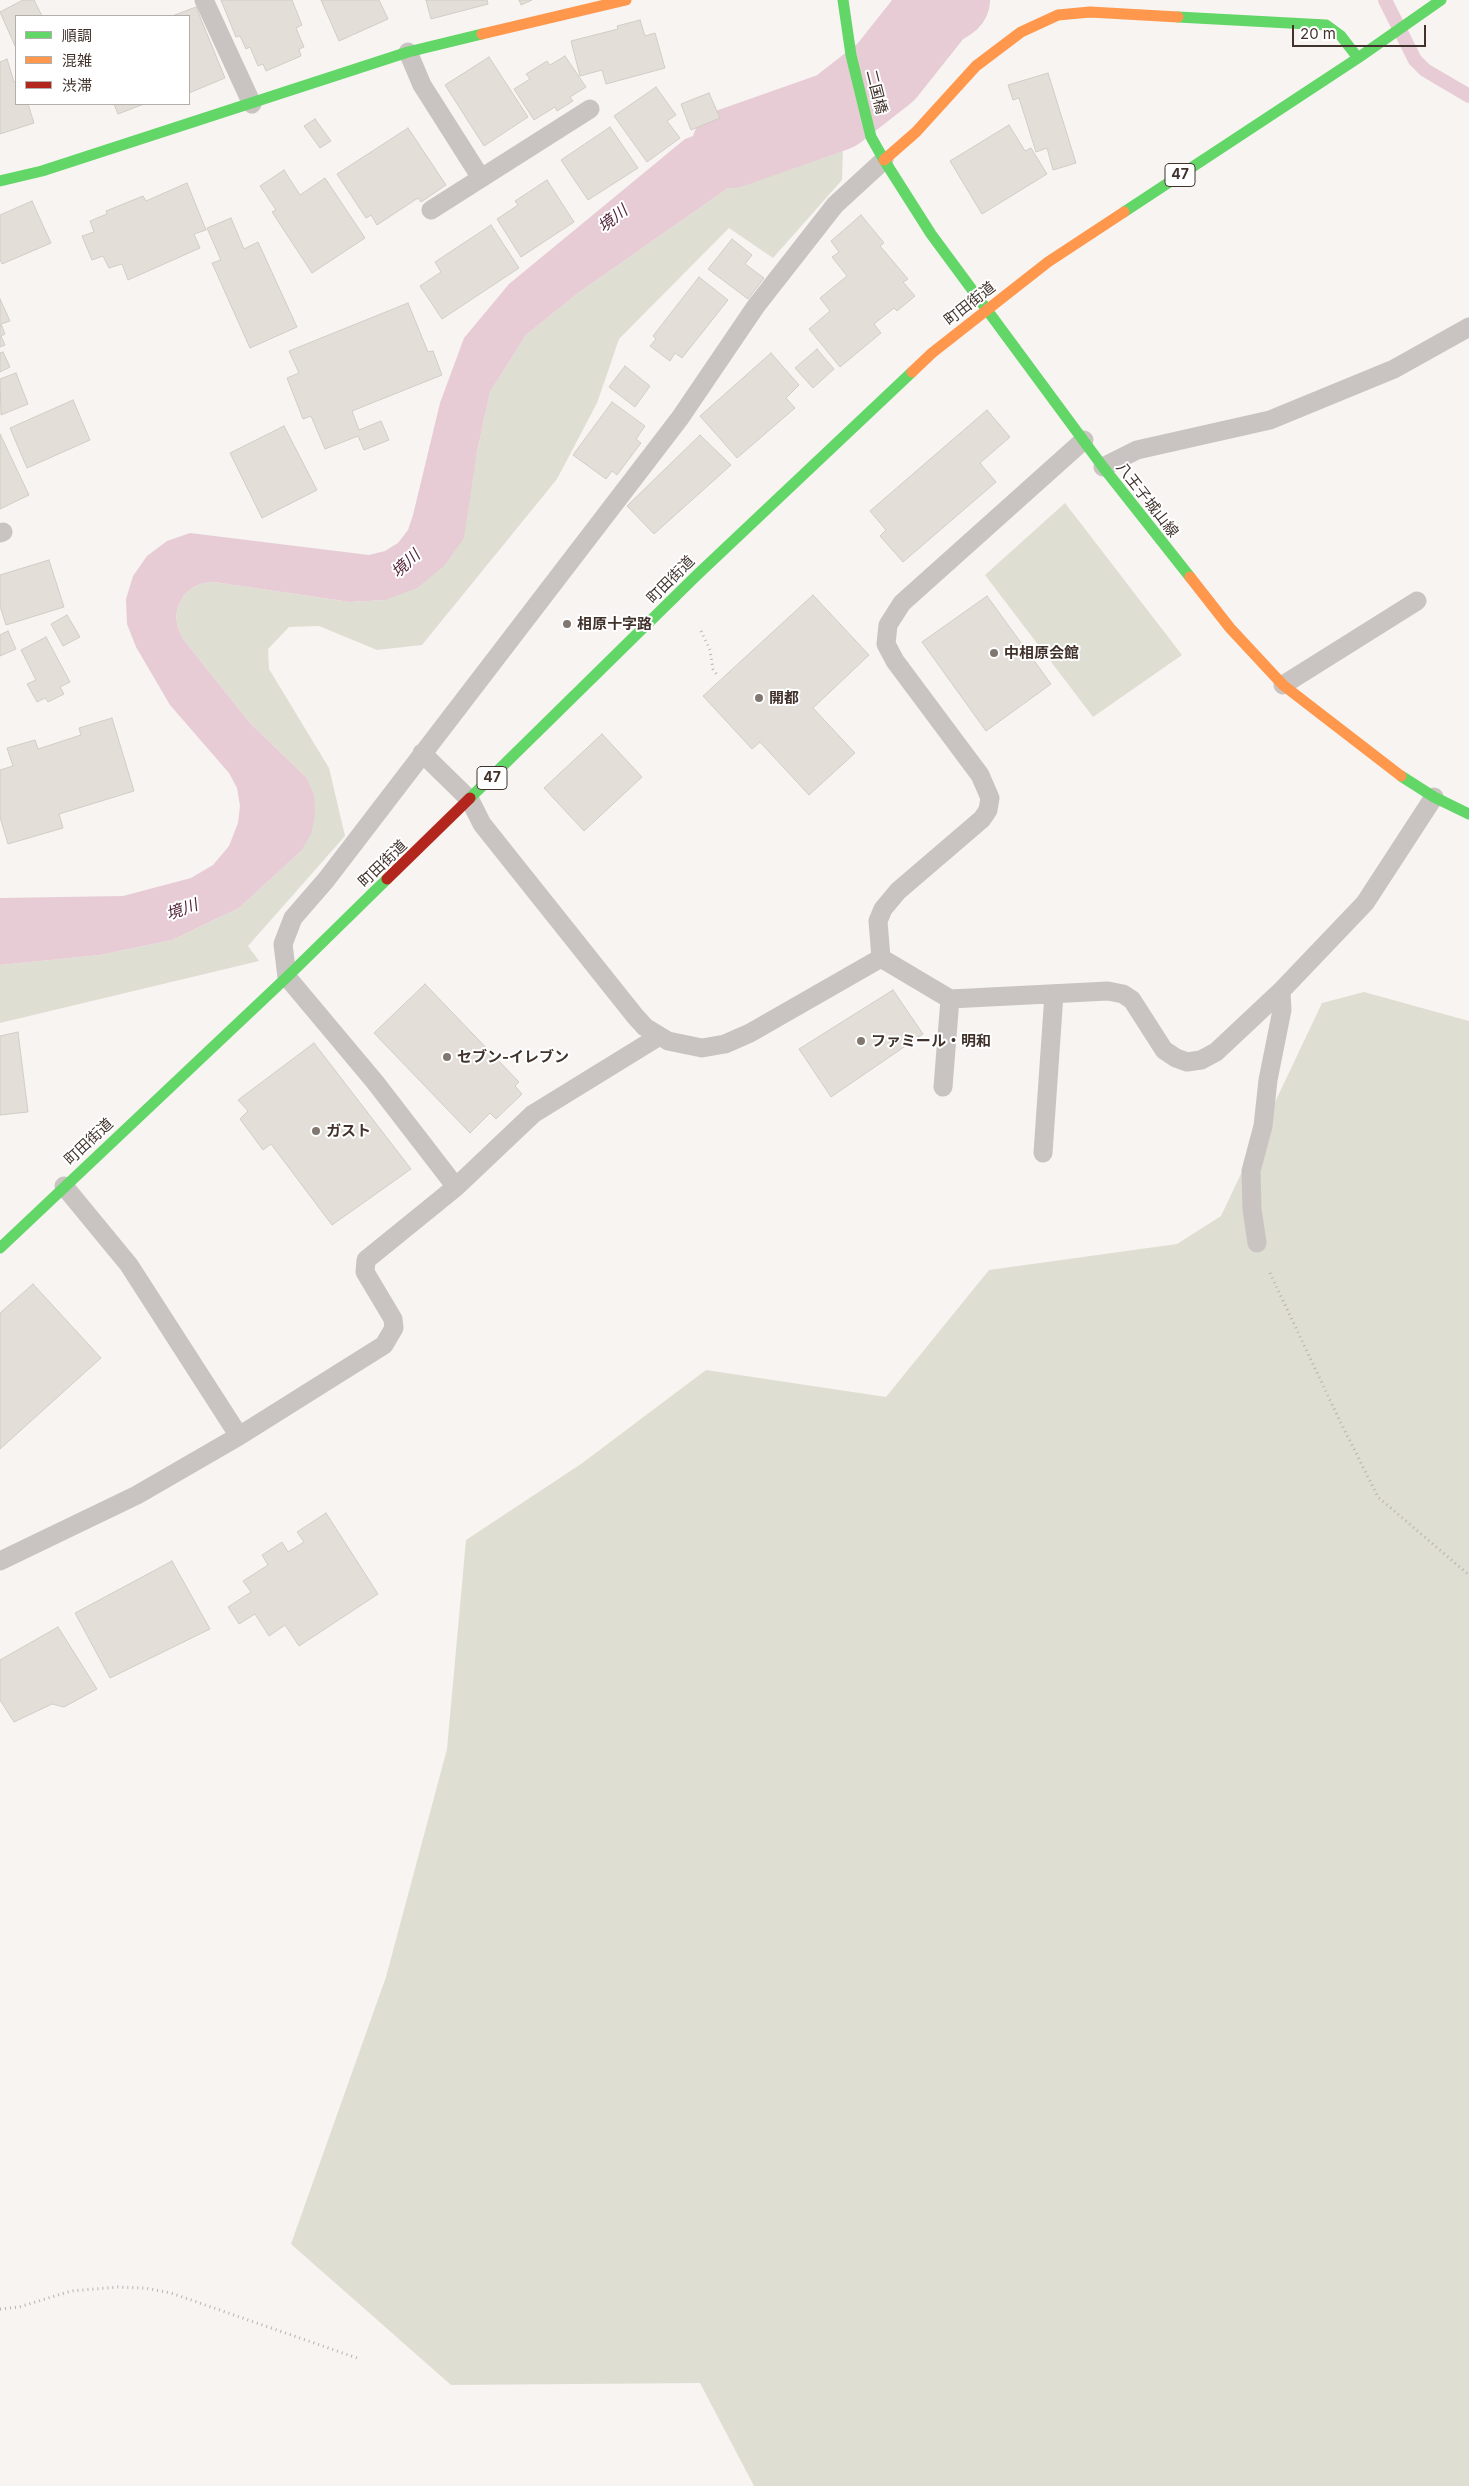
<!DOCTYPE html>
<meta charset="utf-8">
<style>
body{margin:0}
#map{position:relative;width:1469px;height:2486px;overflow:hidden;background:#f7f4f2;font-family:Inter,"Noto Sans JP",sans-serif}
canvas{display:block}
.legend{position:absolute;left:15px;top:15px;width:175px;height:90px;box-sizing:border-box;background:#fff;border:1px solid #b3adab;margin:0;padding:6px 9px;list-style:none;font-size:15px;color:#41332c}
.legend li{display:flex;align-items:center;gap:10px;height:25px}
.legend b{width:25px;border:1px solid #b3adab}
.scale{position:absolute;left:1292px;top:25px;width:134px;height:22px;box-sizing:border-box;border:2px solid #41332c;border-top:0;padding-left:6px;font-size:15px;line-height:18px;white-space:nowrap;color:#41332c;-webkit-text-stroke:4px #fff;paint-order:stroke}
</style>
<div id="map">
<canvas width="1469" height="2486"></canvas>
<ul class="legend">
<li><b style="height:6px;background:#63d668"></b>順調</li>
<li><b style="height:6px;background:#ff974d"></b>混雑</li>
<li><b style="height:6px;background:#b3261e"></b>渋滞</li>
</ul>
<div class="scale">20 m</div>
</div>
<script>
const g = document.querySelector('canvas').getContext('2d');
g.lineJoin = 'round';
function fillPath(path, color) {
  g.fillStyle = color;
  g.fill(path, 'evenodd');
}
function shape(rows) {
  const path = new Path2D();
  for (const r of rows) {
    path.moveTo(r[0], r[1]);
    for (let i = 2; i < r.length; i += 2) path.lineTo(r[i], r[i + 1]);
  }
  return path;
}
function stroke(path, color, width, dash) {
  g.strokeStyle = color;
  g.lineWidth = width;
  g.lineCap = dash ? 'butt' : 'round';
  g.setLineDash(dash || []);
  g.stroke(path);
}
function label(font, color, halo, rows, align = 'center') {
  g.font = font + ' Inter,"Noto Sans JP",sans-serif';
  g.lineWidth = 4;
  g.setLineDash([]);
  g.textBaseline = 'middle';
  g.strokeStyle = halo;
  g.fillStyle = color;
  for (const [text, x, y, turn = 0] of rows) {
    g.save();
    g.translate(x, y);
    g.rotate((+turn || 0) * Math.PI / 180);
    g.textAlign = isNaN(turn) ? turn : align;
    if (halo) g.strokeText(text, 0, 0);
    g.fillText(text, 0, 0);
    g.restore();
  }
}
const green = shape([
 [843,148,842,180,773,258,729,228,619,339,597,403,557,479,422,645,377,650,319,626,289,627,268,649,269,669,329,768,345,836,248,946,259,961,0,1023,0,965,100,955,172,940,239,908,301,851,306,777,250,723,183,639,178,628,176,616,178,606,184,595,192,588,203,583,214,582,350,602,385,600,476,457,490,392,526,335,578,293,748,174],
 [1065,503,1182,655,1093,717,985,575],
 [1364,992,1469,1021,1469,2486,754,2486,700,2383,451,2385,291,2244,386,1977,447,1749,466,1540,581,1464,706,1370,886,1397,989,1270,1177,1244,1221,1216,1322,1003]
]);
const water = shape([
 [920,0,984,0,940,32,902,105,877,55],
 [830,85,843,148,748,174,578,293,526,335,490,392,476,457,464,538,444,566,417,588,385,600,350,602,214,582,203,583,192,588,184,595,178,606,176,616,178,628,183,639,250,723,306,777,314,795,315,815,311,834,301,851,239,908,172,940,100,955,0,965,0,898,123,896,191,878,213,865,229,846,238,823,240,806,237,788,229,773,170,705,136,647,127,624,126,599,133,576,147,556,167,541,190,533,369,555,385,551,398,543,408,530,413,515,440,403,464,338,509,284,685,139]
]);
const stream = shape([
 [1385,0,1415,60,1425,70,1469,96]
]);
const river = shape([
 [731,148,836,111,886,72,936,9,950,0]
]);
const building = shape([
 [23,0,34,0,42,16,16,16,16,48,0,12,23,0],
 [221,0,292,0,302,25,296,28,304,47,299,49,301,56,266,71,263,64,258,66,250,47,246,49,240,36,236,37,221,0],
 [321,0,379,0,388,19,339,41,321,0],
 [426,0,487,0,488,4,431,19,426,0],
 [519,0,532,0,521,5,519,0],
 [196,7,225,78,189,93,189,16,172,16,196,7],
 [640,20,645,36,655,33,665,68,606,84,602,70,580,76,571,41,618,29,617,26,640,20],
 [565,56,586,87,570,97,573,101,557,111,555,107,534,120,514,89,530,79,526,74,547,61,550,65,565,56],
 [489,57,528,117,484,146,445,85,489,57],
 [7,59,14,82,16,81,16,104,28,104,34,123,0,134,0,62,7,59],
 [1048,73,1076,163,1053,170,1047,148,1036,152,1019,98,1013,100,1008,85,1048,73],
 [656,87,676,115,667,121,680,138,647,162,614,116,656,87],
 [709,93,720,118,691,130,681,104,709,93],
 [114,104,144,104,118,114,114,104],
 [315,119,331,141,320,148,304,126,315,119],
 [1009,125,1025,151,1031,148,1047,174,982,214,950,161,1009,125],
 [610,127,638,168,588,200,561,160,610,127],
 [408,128,446,185,421,202,418,198,377,225,371,215,366,218,337,174,408,128],
 [284,170,300,195,325,178,365,238,312,273,272,212,276,210,260,186,284,170],
 [547,180,574,222,521,257,497,219,518,205,515,201,547,180],
 [187,183,206,230,194,234,200,248,128,280,122,264,109,268,103,256,92,260,82,236,94,232,90,221,107,214,106,211,143,196,146,201,187,183],
 [32,201,51,243,2,264,0,259,0,215,32,201],
 [861,215,884,243,880,246,908,279,903,282,915,296,897,311,894,308,874,324,881,333,840,367,809,329,830,311,820,298,847,276,832,257,839,252,831,241,861,215],
 [231,218,244,249,258,242,297,327,250,348,212,263,221,260,207,228,231,218],
 [491,225,519,268,442,319,420,286,441,272,435,262,491,225],
 [732,239,752,255,745,264,764,278,748,299,708,269,732,239],
 [699,277,728,300,682,358,675,353,670,361,650,346,656,339,653,336,699,277],
 [0,299,10,321,1,324,5,334,1,336,5,345,0,347,0,299],
 [408,303,428,352,433,351,442,375,352,411,359,430,381,421,389,440,364,450,358,436,325,449,311,416,303,419,287,378,299,373,289,351,408,303],
 [817,349,834,369,813,388,795,368,817,349],
 [3,352,10,367,0,372,0,353,3,352],
 [771,353,799,385,786,398,795,408,737,458,700,416,771,353],
 [625,366,650,386,635,407,609,387,625,366],
 [16,373,28,404,1,415,0,379,16,373],
 [73,400,90,440,27,468,10,428,73,400],
 [612,402,645,426,636,439,641,443,617,475,612,471,606,479,573,455,612,402],
 [987,410,1010,437,980,463,996,482,903,562,880,536,886,530,870,511,987,410],
 [284,426,317,490,262,518,230,453,284,426],
 [0,434,29,495,0,509,0,434],
 [700,435,731,465,654,534,627,506,700,435],
 [49,560,64,607,6,625,0,606,0,575,49,560],
 [813,595,869,655,813,708,855,753,809,795,760,742,752,749,703,696,813,595],
 [987,596,1051,684,986,731,922,642,987,596],
 [67,615,80,637,63,646,51,624,67,615],
 [8,631,16,649,0,656,0,635,8,631],
 [46,637,70,682,60,687,64,694,48,702,45,698,37,702,27,684,36,680,21,650,46,637],
 [112,718,134,791,59,814,63,828,8,844,0,817,0,770,13,766,7,748,35,740,38,749,81,735,79,728,112,718],
 [602,734,642,777,584,831,544,788,602,734],
 [425,984,519,1082,515,1086,522,1094,496,1119,490,1113,470,1133,374,1033,425,984],
 [893,990,923,1034,831,1097,799,1049,893,990],
 [18,1032,28,1112,0,1115,0,1036,18,1032],
 [314,1043,411,1169,332,1225,271,1144,263,1150,240,1119,248,1111,238,1100,314,1043],
 [33,1284,101,1358,0,1449,0,1313,33,1284],
 [326,1513,378,1594,299,1646,285,1625,269,1636,255,1614,239,1624,228,1607,251,1592,243,1581,268,1565,262,1555,282,1542,288,1552,304,1542,297,1532,326,1513],
 [172,1561,210,1629,110,1678,75,1613,172,1561],
 [58,1627,97,1689,64,1707,52,1704,14,1722,0,1700,0,1660,58,1627]
]);
const path = shape([
 [701,631,710,650,713,669,717,675],
 [1270,1273,1338,1417,1378,1497,1469,1575],
 [0,2309,19,2307,71,2291,118,2287,145,2288,171,2293,357,2358]
]);
const lane = shape([
 [204,0,252,104],
 [408,52,422,85,481,178],
 [431,210,590,109],
 [1084,440,902,603,888,625,886,644,895,661,980,775,990,798,988,810,982,819,898,891,883,909,878,921,881,958,950,999,1108,991,1123,994,1132,1000,1164,1050,1176,1058,1187,1062,1201,1060,1216,1052,1281,991],
 [1103,467,1137,450,1270,420,1394,369,1469,327],
 [0,533,3,532],
 [1283,685,1417,601],
 [422,753,470,800,482,824,635,1016,645,1027,668,1041,702,1048,725,1044,750,1033,881,958],
 [943,1087,950,999],
 [1043,1153,1054,994],
 [64,1186,129,1265,239,1436],
 [456,1187,375,1082,287,977,283,944,293,918,326,880,680,418,756,306,835,205,884,160],
 [1257,1243,1252,1209,1251,1171,1263,1126,1268,1080,1282,1010,1281,991,1365,903,1434,797],
 [0,1561,137,1495,239,1436,384,1345,394,1328,393,1319,365,1272,366,1260,456,1187,533,1114,658,1037]
]);
const fast = shape([
 [843,0,851,55,871,137,884,160,931,234,1103,467,1190,577],
 [1178,17,1326,25,1341,36,1358,58],
 [0,181,42,171,408,52,482,34],
 [1124,212,1358,58,1441,0],
 [1401,776,1434,797,1469,814],
 [470,798,697,575,912,372],
 [0,1248,287,977,387,879]
]);
const slow = shape([
 [482,34,626,0],
 [884,160,916,132,976,66,1021,32,1058,15,1090,12,1178,17],
 [912,372,932,353,1048,262,1124,212],
 [1190,577,1230,628,1283,685,1401,776]
]);
const jam = shape([
 [387,879,470,798]
]);
const markers = [
 [567,624,5,"#817771"],
 [994,653,5,"#817771"],
 [759,698,5,"#817771"],
 [861,1041,5,"#817771"],
 [447,1057,5,"#817771"],
 [316,1131,5,"#817771"]
];
const shields = [
 [1180,175,30],
 [492,778,30]
];
const shieldNames = [
 ["47",1180,175],
 ["47",492,778]
];
const streetNames = [
 ["二国橋",876,92,76],
 ["町田街道",970,304,-38],
 ["八王子城山線",1147,500,52],
 ["町田街道",671,580,-45],
 ["町田街道",383,864,-44],
 ["町田街道",89,1142,-43]
];
const poiNames = [
 ["相原十字路",577,624],
 ["中相原会館",1004,653],
 ["開都",769,698],
 ["ファミール・明和",871,1041],
 ["セブン-イレブン",457,1057],
 ["ガスト",326,1131]
];
const waterNames = [
 ["境川",613,219,-38],
 ["境川",406,564,-43],
 ["境川",182,910,-20]
];
fillPath(green, '#dfded2');
fillPath(water, '#e7ccd5');
stroke(stream, '#e7ccd5', 14);
stroke(river, '#e7ccd5', 80);
fillPath(building, '#e3ded7');
stroke(building, '#d2ccc5', 1);
stroke(path, '#b8b3b2', 3, [1, 4]);
stroke(lane, '#c9c4c2', 19);
stroke(fast, '#63d668', 11);
stroke(slow, '#ff974d', 11);
stroke(jam, '#b3261e', 11);
for (const [x, y, r, color] of markers) {
  const dot = new Path2D();
  dot.arc(x, y, r, 0, 2 * Math.PI);
  g.fillStyle = color;
  g.fill(dot);
  stroke(dot, '#fff', 2);
}
for (const [x, y, w] of shields) {
  const box = new Path2D();
  box.roundRect(x - w / 2, y - 11.5, w, 23, 4);
  g.fillStyle = '#fff';
  g.fill(box);
  stroke(box, '#41332c', 1);
}
label('bold 14px', '#41332c', null, shieldNames);
label('15px', '#41332c', '#fff', streetNames);
label('bold 15px', '#41332c', '#fff', poiNames, 'left');
label('italic 16px', '#56263c', '#fff', waterNames);
</script>
